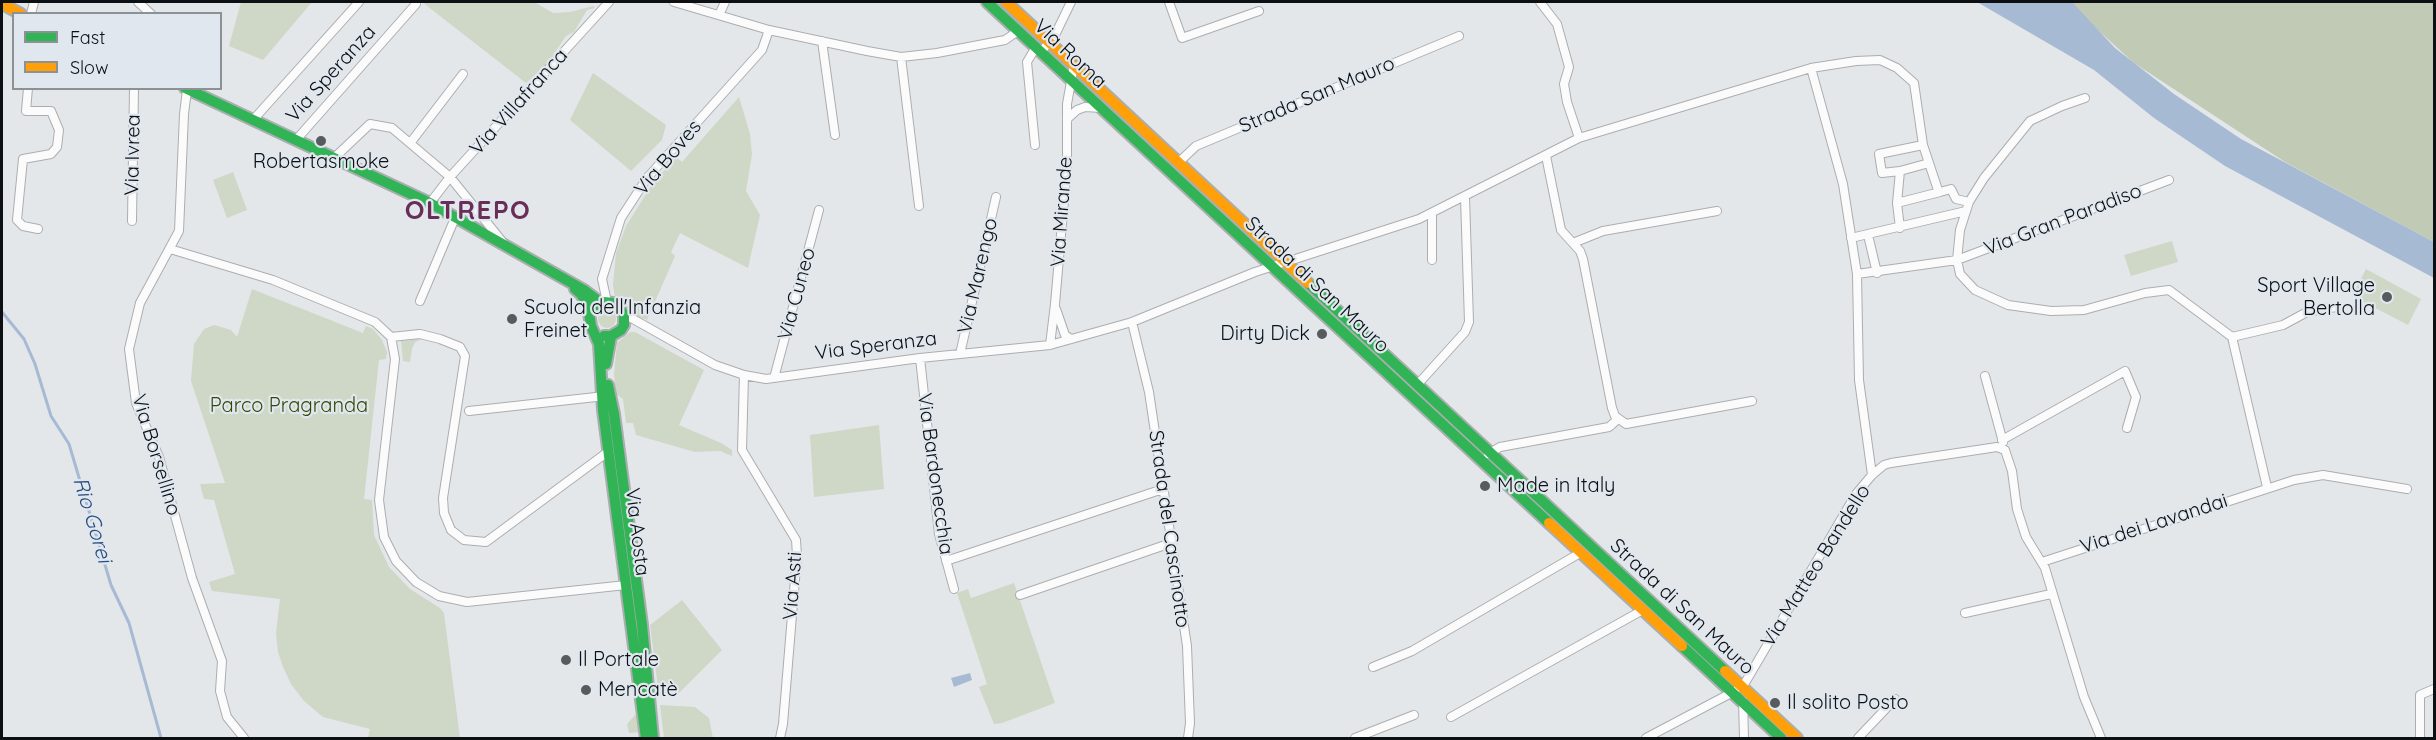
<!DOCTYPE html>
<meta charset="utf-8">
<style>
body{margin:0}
#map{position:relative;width:2436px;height:740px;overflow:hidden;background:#e4e7ea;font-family:Quicksand,sans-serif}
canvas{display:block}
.frame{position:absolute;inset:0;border:3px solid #0d1012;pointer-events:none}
.legend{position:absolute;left:12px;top:12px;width:210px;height:78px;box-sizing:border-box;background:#e0e7ee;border:2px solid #8c9196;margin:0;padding:8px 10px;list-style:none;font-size:18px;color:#0d1012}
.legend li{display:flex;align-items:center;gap:12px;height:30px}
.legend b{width:30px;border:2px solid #8c9196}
</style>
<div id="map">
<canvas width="2436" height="740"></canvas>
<div class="frame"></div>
<ul class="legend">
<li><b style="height:8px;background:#30b455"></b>Fast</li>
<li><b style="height:8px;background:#ff9f0a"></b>Slow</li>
</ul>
</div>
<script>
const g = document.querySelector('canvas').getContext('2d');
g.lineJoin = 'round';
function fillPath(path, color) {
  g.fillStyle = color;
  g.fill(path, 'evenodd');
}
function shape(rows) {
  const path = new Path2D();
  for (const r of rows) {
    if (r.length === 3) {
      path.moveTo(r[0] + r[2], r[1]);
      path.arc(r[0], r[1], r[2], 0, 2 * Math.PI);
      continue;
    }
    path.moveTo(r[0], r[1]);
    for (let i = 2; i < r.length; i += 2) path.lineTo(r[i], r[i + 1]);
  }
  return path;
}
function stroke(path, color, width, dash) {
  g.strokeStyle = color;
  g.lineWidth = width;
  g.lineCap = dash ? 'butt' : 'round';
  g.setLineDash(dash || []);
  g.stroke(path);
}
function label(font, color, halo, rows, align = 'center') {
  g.font = font + ' Quicksand,sans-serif';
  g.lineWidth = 4.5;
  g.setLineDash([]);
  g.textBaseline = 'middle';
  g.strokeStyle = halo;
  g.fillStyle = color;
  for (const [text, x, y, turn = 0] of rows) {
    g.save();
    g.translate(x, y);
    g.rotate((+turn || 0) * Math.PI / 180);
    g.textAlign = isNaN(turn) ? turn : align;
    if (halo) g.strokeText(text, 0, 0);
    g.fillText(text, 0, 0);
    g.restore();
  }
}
const green = shape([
 [241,2,312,2,263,60,229,46],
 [422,2,534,2,553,13,570,12,593,6,595,8,587,10,574,32,566,36,547,64,526,83],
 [593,73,666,125,662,140,631,171,570,120],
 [739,97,750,134,752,154,746,191,760,215,748,268,680,233,671,252,675,256,647,320,630,313,623,303,615,298,613,285,616,253,626,226,653,183,676,157,682,162],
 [233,172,247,210,227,218,213,180],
 [2172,241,2178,262,2131,276,2124,255],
 [2366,269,2421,299,2408,325,2352,296],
 [252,289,363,333,366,326,373,329,382,340,387,352,386,359,379,360,364,499,372,500,374,535,389,567,410,589,440,608,444,613,460,738,368,738,370,729,323,717,304,701,291,684,283,667,278,652,276,633,280,599,212,591,209,582,235,574,214,500,204,499,200,484,225,483,191,381,194,344,204,329,214,325,231,330,237,337],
 [607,319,9],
 [630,332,635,332,704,370,679,425,721,443,732,450,732,456,720,451,695,452,636,435,633,423,626,423,623,399,616,394,614,374,617,343],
 [422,339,415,342,412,349,410,362,403,361,401,341],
 [879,425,884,489,814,497,810,435],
 [1014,583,1055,703,1002,723,994,724,979,687,987,684,957,593,968,589,971,598],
 [682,600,722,650,675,697,659,695,650,625],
 [660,705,695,707,709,718,713,738,664,738],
 [636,714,642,732,629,733,627,724]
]);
const forest = shape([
 [2067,2,2434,2,2434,242,2285,162,2134,63]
]);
const water = shape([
 [1977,2,2072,2,2115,48,2174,94,2241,139,2434,242,2434,278,2225,166,2154,118,2094,70],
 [970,673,972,680,954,687,951,678]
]);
const stream = shape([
 [2,312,24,339,35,364,51,416,69,444,111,585,129,623,161,738]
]);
const street = shape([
 [138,2,151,14],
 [674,2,769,30,867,51,901,57,937,53,1005,40,1018,31],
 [1169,2,1182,38,1259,11],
 [1540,2,1557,24,1569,67,1564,84,1567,102,1579,138],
 [31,14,34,2],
 [719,15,725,2],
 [822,41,835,135],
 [1041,52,1055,35,1071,2],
 [901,57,919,206],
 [1811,68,1843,184,1857,274,1859,380,1872,475],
 [28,88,26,111,51,111,59,130,57,147,51,154,23,159,17,220,23,226,38,229],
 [187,90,184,114,179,231,140,303,129,349,136,403,159,457,192,578,222,661,220,691,227,717,244,738],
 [2085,98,2062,106,2030,121,1984,178,1969,202,1960,230,1957,260,1960,274,1975,290,2008,305,2051,311,2084,310,2145,293,2169,290,2232,337,2283,325,2307,312,2336,307],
 [1067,119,1077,110,1085,107,1101,108],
 [253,120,359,2],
 [296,140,416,4],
 [411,142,463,74],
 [1035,145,1027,62,1036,47],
 [1923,145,1879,154,1882,173,1900,171,1929,163],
 [1546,156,1561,230,1580,251,1583,259,1612,408,1615,416,1626,424,1752,401],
 [334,158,370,124,392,128,450,177,505,245],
 [1179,162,1196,146,1459,36],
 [1900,171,1897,203,1900,228],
 [430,203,450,177,609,2],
 [1897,203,1940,192],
 [132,221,134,88],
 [1868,235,1877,273],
 [1851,238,1966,211],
 [1573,243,1603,231,1717,211],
 [170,249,273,280,375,322,391,337,395,359,379,500,384,537,396,561,416,582,439,596,467,602,626,585],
 [1432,260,1432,213],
 [1857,274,1957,260,2169,180],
 [420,301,455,218],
 [607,302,602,279,621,218,647,178,762,50,769,30],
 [1056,309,1065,335,1071,339],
 [624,314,715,365,744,375,766,379,920,358,1050,345,1132,322,1255,272,1419,219,1579,138,1811,68,1856,61,1880,60,1897,68,1914,83,1923,145,1938,190,1940,192,1951,189,1956,199,1969,202],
 [1132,322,1149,392,1187,646,1190,723,1188,738],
 [391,337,420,334,440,339,460,347,465,356,443,498,444,513,451,530,464,540,486,542,609,451],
 [2232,337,2267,487],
 [1050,345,1055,304,1067,166,1067,104,1074,65],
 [960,354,996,197],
 [920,358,939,534,954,589],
 [744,375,742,450,796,540,797,555,783,724,780,738],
 [1985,376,2003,442],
 [774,378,819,210],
 [1418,384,1465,332,1469,322,1465,197],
 [469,411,605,396],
 [2002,440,2125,371,2136,397,2127,428],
 [1488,454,1500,447,1609,427,1618,419],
 [946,561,1163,489],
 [2042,562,2294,480,2323,475,2407,489],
 [1020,595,1171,543],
 [1965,613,2051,594],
 [1373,667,1412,651,1580,553],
 [1742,688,1856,494,1872,475,1884,465,1891,463,1997,447,2005,450,2012,471,2017,509,2026,537,2045,568,2084,697,2101,738],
 [1743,701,1744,738],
 [1451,717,1641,611],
 [1355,738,1414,715],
 [1646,738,1735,691],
 [1858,738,1895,699],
 [2420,738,2420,695,2434,689]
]);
const fast = shape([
 [987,2,1549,523],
 [185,88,430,203,584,290,601,303],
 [1308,283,1725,671],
 [575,289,581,294,588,306,591,326,599,344,603,410,646,738],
 [597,305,604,302,613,303,624,314,624,325,621,330,611,336,604,336],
 [606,364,611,336],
 [608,385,614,414,642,625,653,738],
 [1682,646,1781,738]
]);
const slow = shape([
 [1006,2,1308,283],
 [2,4,21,14],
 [1549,523,1682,646],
 [1725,671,1797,738]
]);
const markers = [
 [321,141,6,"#585b5e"],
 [2387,297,6,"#585b5e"],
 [512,319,6,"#585b5e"],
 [1322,334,6,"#585b5e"],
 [1485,486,6,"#585b5e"],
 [566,660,6,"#585b5e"],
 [586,690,6,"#585b5e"],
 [1775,703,6,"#585b5e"]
];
const streetNames = [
 ["Via Roma",1070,54,43],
 ["Via Speranza",331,74,-48],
 ["Strada San Mauro",1317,95,-23],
 ["Via Villafranca",519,102,-48],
 ["Via Ivrea",133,155,-89],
 ["Via Boves",668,158,-50],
 ["Via Mirande",1062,212,-86],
 ["Via Gran Paradiso",2063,220,-21],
 ["Via Marengo",978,276,-77],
 ["Strada di San Mauro",1317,285,43],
 ["Via Cuneo",797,294,-75],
 ["Via Speranza",876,346,-7],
 ["Via Borsellino",156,455,73],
 ["Via Bardonecchia",935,474,82],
 ["Via dei Lavandai",2154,524,-18],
 ["Strada del Cascinotto",1169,529,82],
 ["Via Aosta",637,532,83],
 ["Via Matteo Bandello",1816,566,-58],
 ["Via Asti",793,586,-86],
 ["Strada di San Mauro",1682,607,43]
];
const poiNames = [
 ["Robertasmoke",321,162,"center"],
 ["Sport Village",2375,286,"right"],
 ["Bertolla",2375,309,"right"],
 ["Scuola dell'Infanzia",524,308],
 ["Freinet",524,331],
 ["Dirty Dick",1310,334,"right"],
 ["Made in Italy",1497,486],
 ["Il Portale",578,660],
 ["Mencatè",598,690],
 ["Il solito Posto",1787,703]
];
const parkNames = [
 ["Parco Pragranda",289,406]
];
const waterNames = [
 ["Rio Gorei",92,520,73]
];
const districtNames = [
 ["OLTREPO",468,211]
];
fillPath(green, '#cfd7c6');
fillPath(forest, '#c0cab5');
fillPath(water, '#a7bad4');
stroke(stream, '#a7bad4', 3);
stroke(street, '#abaeb0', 10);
stroke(fast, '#abaeb0', 14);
stroke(slow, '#abaeb0', 14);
stroke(street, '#fbfbfc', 8);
stroke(fast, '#30b455', 10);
stroke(slow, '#ff9f0a', 10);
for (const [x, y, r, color] of markers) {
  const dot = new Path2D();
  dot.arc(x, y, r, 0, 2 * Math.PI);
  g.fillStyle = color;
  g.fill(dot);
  stroke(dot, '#e0e7ee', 2);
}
label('20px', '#0d1012', '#e0e7ee', streetNames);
label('20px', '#0d1012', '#e0e7ee', poiNames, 'left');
label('20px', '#344703', '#e0e7ee', parkNames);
label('italic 21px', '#294d7d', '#e0e7ee', waterNames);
g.letterSpacing = '1.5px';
label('bold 26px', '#692d56', '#e0e7ee', districtNames);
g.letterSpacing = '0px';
</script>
